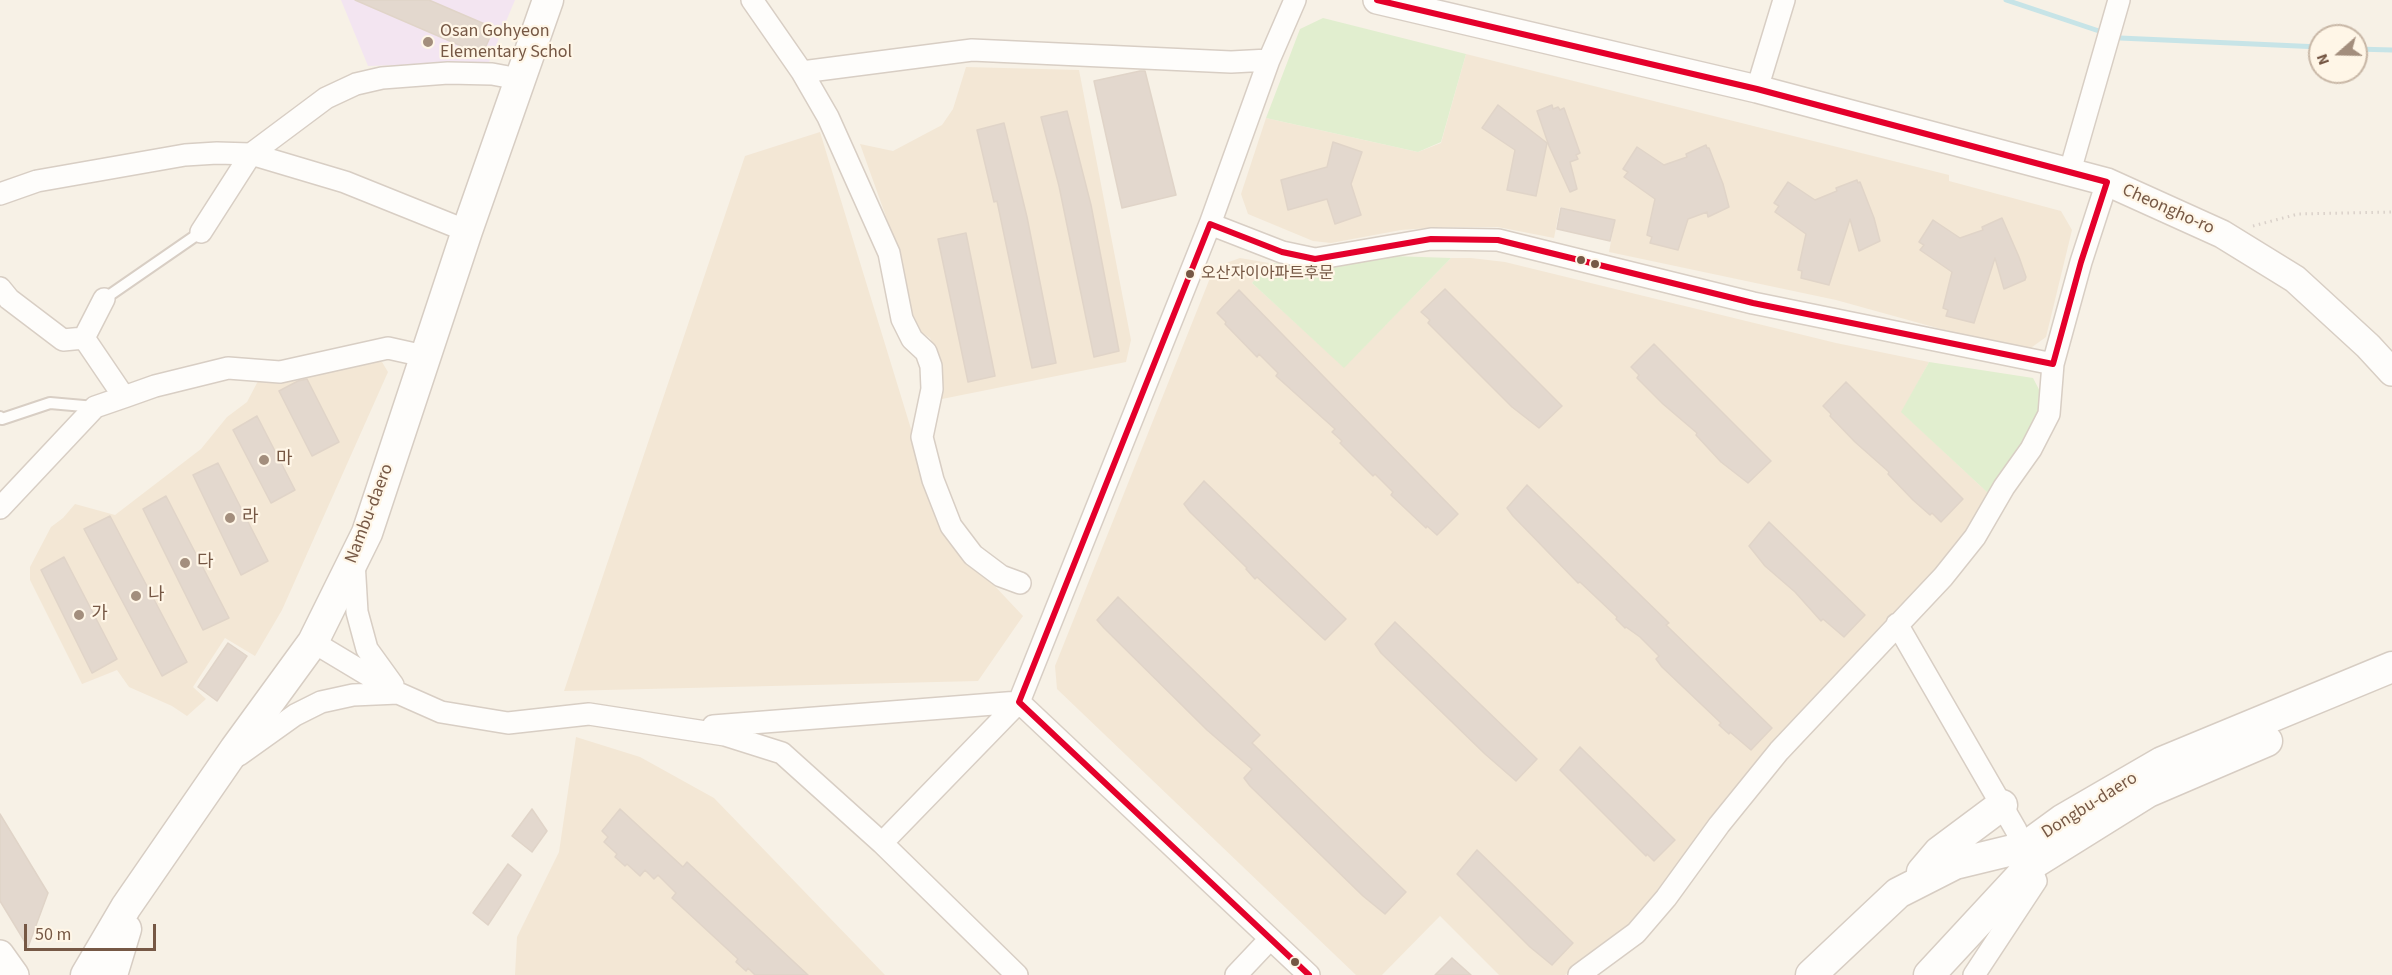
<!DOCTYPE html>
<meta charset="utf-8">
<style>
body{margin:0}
#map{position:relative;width:2392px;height:975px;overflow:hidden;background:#f7f1e6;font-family:"Source Sans 3",sans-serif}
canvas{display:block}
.north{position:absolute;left:2308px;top:24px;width:60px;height:60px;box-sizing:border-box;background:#fff6e7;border:2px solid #c8b7a6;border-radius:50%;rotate:250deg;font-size:16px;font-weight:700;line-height:24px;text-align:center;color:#765845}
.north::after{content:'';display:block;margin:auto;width:21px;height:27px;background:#a38e7d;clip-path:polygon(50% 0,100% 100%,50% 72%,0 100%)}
.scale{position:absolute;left:24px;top:924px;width:132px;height:27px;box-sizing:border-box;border:3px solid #765845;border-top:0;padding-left:8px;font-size:18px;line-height:21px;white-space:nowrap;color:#765845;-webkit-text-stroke:4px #fff6e7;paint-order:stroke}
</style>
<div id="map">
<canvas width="2392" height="975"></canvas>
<div class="north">N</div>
<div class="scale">50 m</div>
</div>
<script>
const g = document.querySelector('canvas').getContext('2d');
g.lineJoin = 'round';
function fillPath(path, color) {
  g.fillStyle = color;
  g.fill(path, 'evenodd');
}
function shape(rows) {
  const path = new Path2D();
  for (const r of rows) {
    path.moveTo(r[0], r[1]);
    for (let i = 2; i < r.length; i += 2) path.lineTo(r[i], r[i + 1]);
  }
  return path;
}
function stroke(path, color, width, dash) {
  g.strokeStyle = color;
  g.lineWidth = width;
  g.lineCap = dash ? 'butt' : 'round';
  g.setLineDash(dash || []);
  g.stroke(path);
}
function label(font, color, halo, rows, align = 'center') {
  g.font = font + ' "Source Sans 3","Noto Sans KR",sans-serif';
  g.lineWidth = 4.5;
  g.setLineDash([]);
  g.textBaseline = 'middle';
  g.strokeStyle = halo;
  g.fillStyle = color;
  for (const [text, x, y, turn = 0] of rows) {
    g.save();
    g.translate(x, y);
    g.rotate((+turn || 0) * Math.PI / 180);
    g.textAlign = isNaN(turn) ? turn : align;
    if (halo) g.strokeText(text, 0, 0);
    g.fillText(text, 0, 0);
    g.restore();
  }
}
const residential = shape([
 [1466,54,1949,175,1949,181,2061,211,2072,230,2046,337,2028,350,2013,349,1836,300,1609,252,1615,220,1560,207,1554,238,1498,227,1443,227,1401,230,1331,243,1313,241,1248,214,1241,194,1266,118,1418,152,1441,143],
 [966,67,1079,70,1131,340,1126,362,937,400,938,356,930,338,915,328,889,225,860,144,893,151,942,125,953,109],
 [820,132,942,530,1023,616,978,681,564,691,745,156],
 [1240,258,1269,263,1252,283,1344,367,1451,258,1471,258,1505,262,1836,343,1929,362,1902,412,1989,494,1969,526,1927,581,1627,930,1565,975,1499,975,1440,916,1382,975,1356,975,1057,689,1055,666,1212,273,1226,263],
 [367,362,382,362,388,372,282,610,255,656,225,638,193,687,206,699,187,716,172,706,129,687,117,670,82,684,30,580,30,567,51,527,63,518,75,504,115,515,201,449,227,417,247,402,258,381],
 [576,737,640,757,714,798,885,975,515,975,517,937,559,852]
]);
const education = shape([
 [341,0,515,0,489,62,368,66]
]);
const green = shape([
 [1323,18,1466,54,1441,142,1418,152,1266,118,1300,29],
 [1392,256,1451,258,1344,368,1252,283,1269,263,1330,267],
 [1929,362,2033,378,2044,399,2030,436,1989,494,1901,412]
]);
const stream = shape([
 [2006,0,2099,31],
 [2120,38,2320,47],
 [2356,49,2392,50]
]);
const building = shape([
 [355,0,429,0,494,28,482,55,355,0],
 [1140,71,1145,71,1176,195,1122,208,1094,81,1140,71],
 [1498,105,1547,143,1536,196,1507,190,1515,150,1482,128,1498,105],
 [1552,105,1553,109,1558,107,1560,110,1564,108,1580,153,1576,155,1578,159,1570,162,1577,189,1570,192,1549,146,1537,111,1552,105],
 [1067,111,1091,205,1119,351,1094,357,1059,186,1041,117,1067,111],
 [1004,123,1027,217,1056,363,1032,368,997,201,994,202,977,130,1004,123],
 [1333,142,1362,152,1351,184,1361,215,1335,224,1327,199,1288,210,1281,180,1327,167,1333,142],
 [1706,145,1707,148,1709,148,1723,184,1729,207,1708,217,1707,212,1688,219,1678,250,1650,243,1652,237,1647,235,1655,199,1624,177,1628,172,1623,169,1637,147,1664,165,1687,157,1686,154,1706,145],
 [1857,180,1858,183,1860,182,1874,218,1880,241,1859,251,1850,219,1829,285,1801,278,1802,271,1798,270,1806,234,1775,212,1779,206,1774,203,1788,182,1815,200,1837,191,1836,188,1857,180],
 [1561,208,1615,220,1610,241,1557,229,1561,208],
 [2002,218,2019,257,2026,277,2025,280,2004,289,1995,258,1974,323,1946,316,1948,310,1943,308,1952,272,1920,250,1924,245,1919,242,1933,220,1960,238,1983,230,1982,227,2002,218],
 [966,233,995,376,968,382,938,239,966,233],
 [1445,289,1562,406,1539,428,1512,407,1428,323,1430,320,1421,312,1445,289],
 [1239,290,1458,514,1437,535,1427,526,1426,528,1391,495,1393,492,1375,474,1373,476,1340,443,1342,441,1332,432,1335,429,1276,376,1278,373,1259,354,1257,357,1225,324,1226,322,1217,313,1239,290],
 [1654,344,1771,461,1748,483,1721,462,1696,435,1697,433,1663,404,1637,378,1639,375,1631,367,1654,344],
 [307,379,339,442,312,456,279,391,298,381,307,379],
 [1846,382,1963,499,1941,522,1932,513,1930,515,1913,500,1888,474,1889,472,1855,442,1830,416,1831,414,1823,406,1846,382],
 [257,416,295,490,271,503,233,430,257,416],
 [218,463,268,561,241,575,193,475,218,463],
 [1204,481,1346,619,1325,640,1257,577,1255,579,1246,569,1247,568,1190,512,1184,504,1204,481],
 [1527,485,1669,623,1666,625,1772,728,1751,750,1730,732,1729,734,1719,725,1721,723,1662,667,1656,659,1659,656,1640,637,1626,627,1625,628,1616,619,1617,617,1580,582,1578,583,1513,516,1507,508,1527,485],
 [166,496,229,618,203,630,143,509,166,496],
 [110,516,187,662,162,676,84,529,110,516],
 [1769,522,1865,615,1844,637,1823,619,1821,621,1795,592,1765,566,1749,546,1769,522],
 [64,557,117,659,92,673,41,570,64,557],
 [1118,597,1260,735,1252,743,1406,892,1385,914,1363,896,1250,786,1244,778,1252,769,1207,730,1104,628,1097,620,1118,597],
 [1395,622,1537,759,1516,781,1485,754,1381,653,1375,644,1395,622],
 [228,643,247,656,217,701,198,687,228,643],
 [1580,747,1675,840,1654,861,1647,854,1646,856,1560,770,1580,747],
 [532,809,547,831,532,852,512,836,532,809],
 [620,809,683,867,687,862,808,975,755,975,748,968,746,971,736,962,738,959,672,898,676,893,658,875,654,879,645,870,640,876,627,864,625,866,615,857,617,854,604,842,608,837,602,831,620,809],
 [0,814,48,893,28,947,0,901,0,814],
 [1477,850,1573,943,1552,965,1530,947,1457,874,1477,850],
 [508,864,521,875,488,925,473,913,508,864],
 [1452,958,1471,975,1435,975,1452,958]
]);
const path = shape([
 [2253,226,2298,214,2392,212]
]);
const service = shape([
 [104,299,201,232],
 [0,417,2,419,50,403,95,407]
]);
const minor = shape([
 [752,0,802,72,972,50,1231,62,1269,60],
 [1295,0,1269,60,1210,224,1019,702,1309,975],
 [802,72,828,117,889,253,902,319,912,339,926,352,931,366,932,389,922,437,933,480,951,526,973,555,1001,576,1020,583],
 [1757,89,1784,0],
 [2070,171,2119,0],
 [0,194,37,181,185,155,217,153,251,154,345,182,467,231],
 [1210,224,1282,252,1315,259,1431,239,1498,240,1753,303,2053,364],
 [201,232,251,154,326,98,356,84,382,78,448,73,492,74,519,79],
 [0,288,9,299,63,340,84,338,124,397,155,386,228,368,280,372,388,348,424,356],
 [84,338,104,299],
 [0,508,95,407,124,397],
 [354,561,357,612,367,649,393,685],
 [1897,624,2016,830,2036,881,1974,975],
 [313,642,398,693,441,712,508,723,589,714,725,735,782,753,882,843,1017,975],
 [713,726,1019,702],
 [239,755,295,715,321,702,353,695,398,693],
 [882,843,1019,702],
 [1236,975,1270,939],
 [1579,975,1636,933,1666,898,1719,825,1779,751,1943,577,1975,537,2004,487,2031,449,2049,414,2053,364,2081,262,2107,182]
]);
const tertiary = shape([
 [1377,0,1757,89,2107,182,2222,234,2295,279,2368,346,2392,372],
 [0,954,15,975]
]);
const secondary = shape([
 [1922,872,1939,852,2002,805],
 [86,975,126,907,235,749,313,642,367,533,467,231,548,0],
 [112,975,126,929],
 [1811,975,1898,893,1955,864,2025,847,2062,820,2162,762,2392,667],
 [1929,975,2031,865,2148,792,2267,741]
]);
const bus1 = shape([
 [1309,975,1019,702,1210,224,1282,252,1315,259,1431,239,1498,240,1753,303,2053,364,2081,262,2107,182,1757,89,1377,0]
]);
const markers = [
 [428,42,6,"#a38e7d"],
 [1581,260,5,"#765845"],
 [1595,264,5,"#765845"],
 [1190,274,5,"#765845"],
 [264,460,6,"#a38e7d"],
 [230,518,6,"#a38e7d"],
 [185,563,6,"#a38e7d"],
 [136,596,6,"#a38e7d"],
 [79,615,6,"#a38e7d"],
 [1295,962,5,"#765845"]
];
const busNames = [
 ["오산자이아파트후문",1201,274]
];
const poiNames = [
 ["Osan Gohyeon",440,32],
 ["Elementary Schol",440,53],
 ["마",276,460],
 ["라",242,518],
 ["다",197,563],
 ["나",148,596],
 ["가",91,615]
];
const streetNames = [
 ["Cheongho-ro",2168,210,24],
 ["Nambu-daero",370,514,-69],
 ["Dongbu-daero",2090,806,-32]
];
fillPath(residential, '#f3e7d5');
fillPath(education, '#f3e5f1');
fillPath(green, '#e1eecf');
stroke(stream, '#c7e4e7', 5);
fillPath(building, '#e3d8ce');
stroke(building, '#e0d4c8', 1.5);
stroke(service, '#d8cec4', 14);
stroke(minor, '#d8cec4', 24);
stroke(tertiary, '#d8cec4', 30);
stroke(secondary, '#d7cdc3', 33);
stroke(path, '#dad1ca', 3, [1.5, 4.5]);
stroke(service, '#fefdfb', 10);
stroke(minor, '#fefdfb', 21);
stroke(tertiary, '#fefdfb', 27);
stroke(secondary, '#fefdfb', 30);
stroke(bus1, '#e4002b', 6);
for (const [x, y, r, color] of markers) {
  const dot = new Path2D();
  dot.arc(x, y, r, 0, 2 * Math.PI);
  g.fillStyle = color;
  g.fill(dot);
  stroke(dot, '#fff6e7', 2);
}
label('16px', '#765845', '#fff6e7', busNames, 'left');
label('18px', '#765845', '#fff6e7', poiNames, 'left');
label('18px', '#765845', '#fff6e7', streetNames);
</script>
